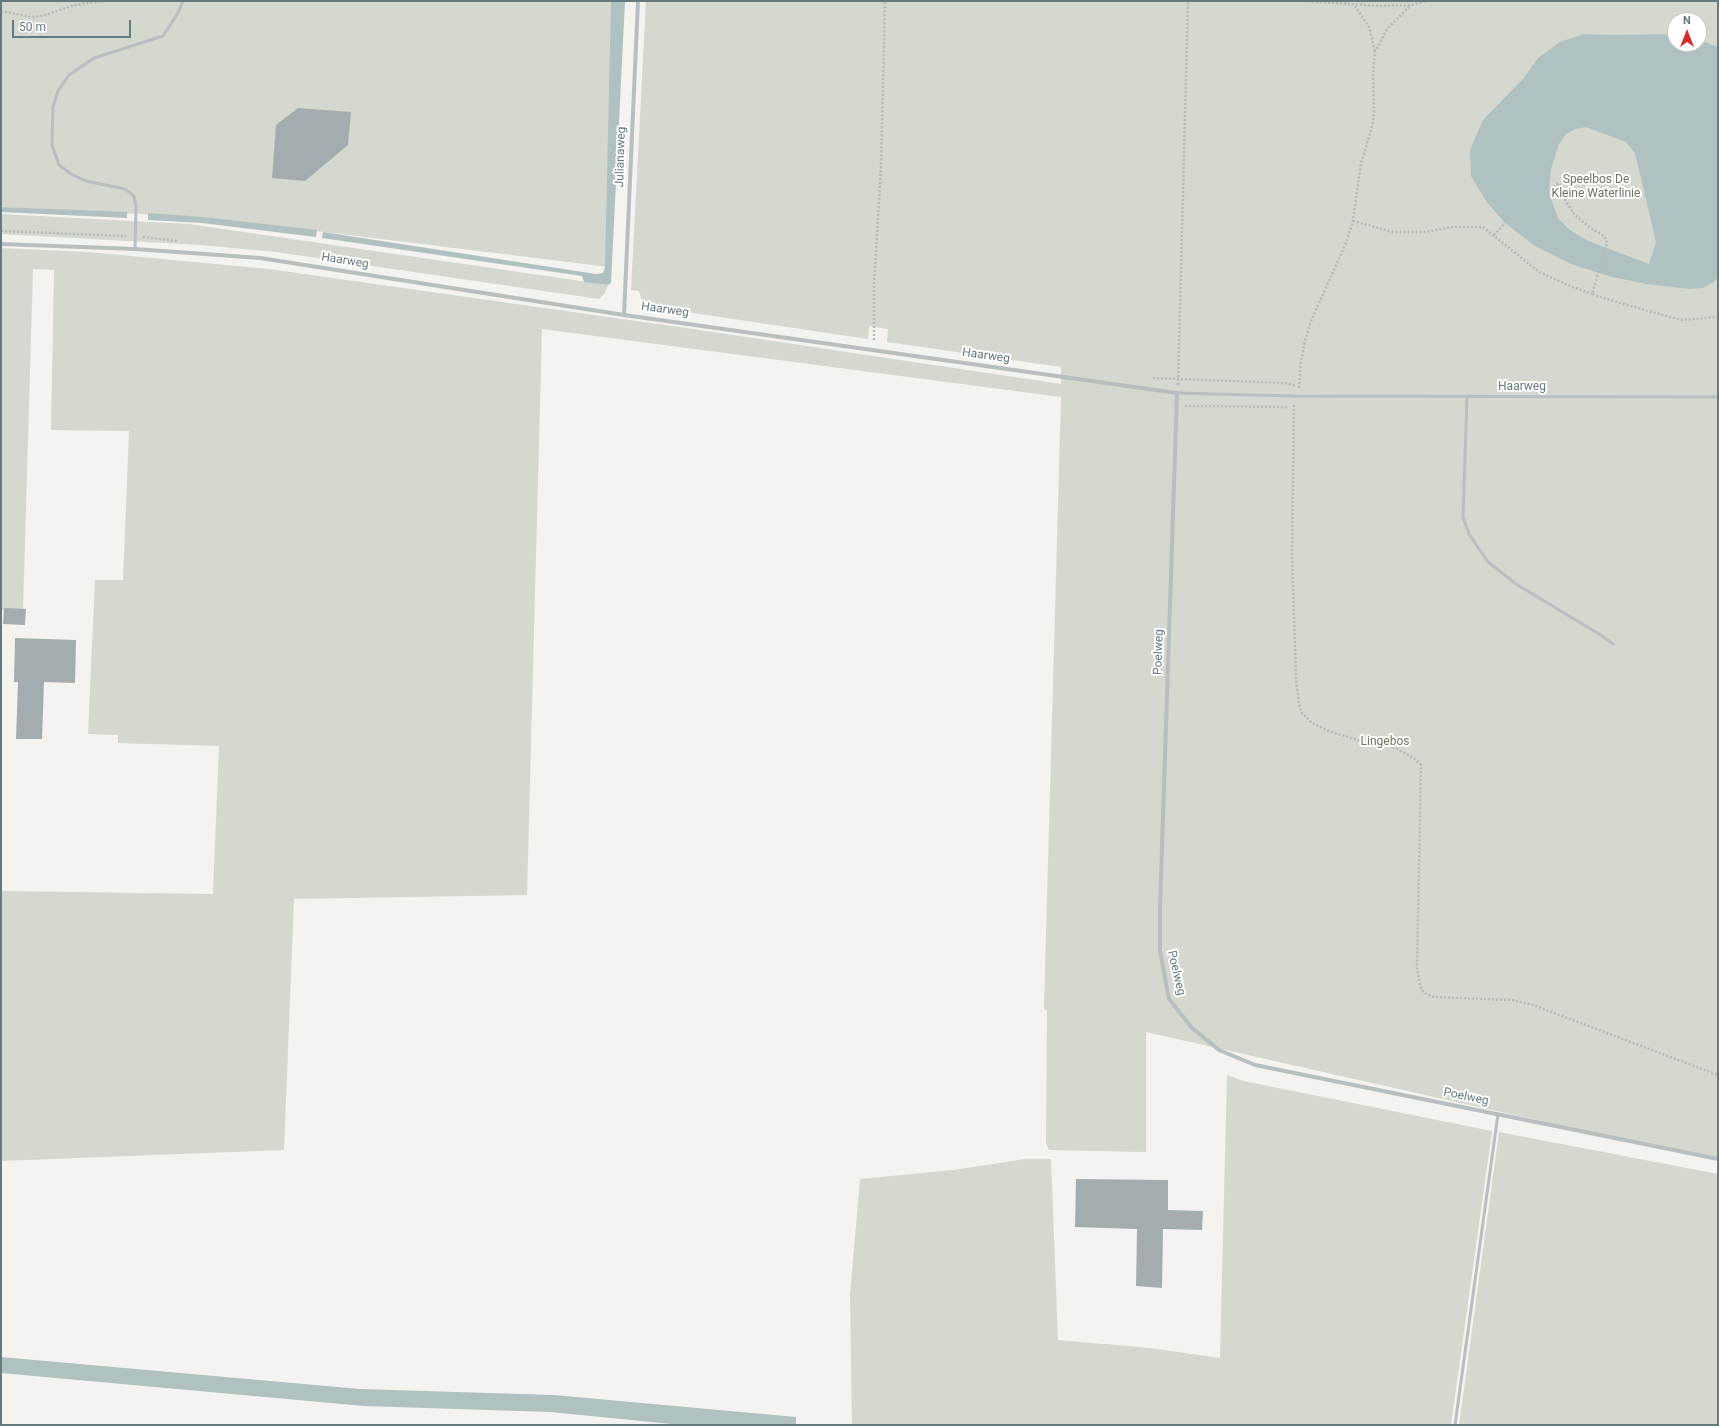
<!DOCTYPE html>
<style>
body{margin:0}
#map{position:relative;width:1719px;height:1426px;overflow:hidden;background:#f4f3f0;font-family:Roboto,sans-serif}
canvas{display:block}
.frame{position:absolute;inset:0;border:2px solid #657a7f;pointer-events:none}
.north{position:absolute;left:1667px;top:12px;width:40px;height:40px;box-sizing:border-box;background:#fff;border:1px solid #c1cacc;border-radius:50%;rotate:0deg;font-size:11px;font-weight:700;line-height:16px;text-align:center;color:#657a7f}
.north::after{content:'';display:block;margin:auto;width:14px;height:18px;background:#d62d2f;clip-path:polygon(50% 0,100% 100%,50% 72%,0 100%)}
.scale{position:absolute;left:12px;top:20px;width:119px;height:18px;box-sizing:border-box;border:2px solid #657a7f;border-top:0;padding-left:5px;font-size:12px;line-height:14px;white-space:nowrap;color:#657a7f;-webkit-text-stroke:3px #fff;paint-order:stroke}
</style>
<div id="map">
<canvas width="1719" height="1426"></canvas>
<div class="frame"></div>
<div class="north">N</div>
<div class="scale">50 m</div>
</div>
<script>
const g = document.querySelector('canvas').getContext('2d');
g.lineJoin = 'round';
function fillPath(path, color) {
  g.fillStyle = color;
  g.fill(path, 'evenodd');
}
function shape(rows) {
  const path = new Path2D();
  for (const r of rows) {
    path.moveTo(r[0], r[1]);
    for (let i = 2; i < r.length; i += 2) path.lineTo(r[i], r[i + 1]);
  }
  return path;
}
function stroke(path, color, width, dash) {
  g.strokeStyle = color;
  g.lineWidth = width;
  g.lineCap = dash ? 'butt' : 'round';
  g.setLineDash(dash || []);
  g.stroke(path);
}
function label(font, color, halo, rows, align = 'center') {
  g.font = font + ' Roboto,sans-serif';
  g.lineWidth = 4;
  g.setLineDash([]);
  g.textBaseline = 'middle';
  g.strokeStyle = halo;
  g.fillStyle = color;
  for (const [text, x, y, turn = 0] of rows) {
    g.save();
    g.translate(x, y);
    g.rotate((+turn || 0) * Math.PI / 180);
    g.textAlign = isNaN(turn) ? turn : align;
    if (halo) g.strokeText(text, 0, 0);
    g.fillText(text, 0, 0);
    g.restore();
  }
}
const green = shape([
 [1,1,620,1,609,267,202,217,1,207],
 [646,1,1718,1,1718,1161,1146,1032,1146,1152,1049,1150,1046,1143,1047,1010,1044,1009,1044,1006,1061,397,542,329,527,895,294,899,284,1150,1,1161,1,891,213,894,219,746,118,743,118,735,88,734,95,580,123,580,129,431,51,430,54,270,33,269,23,610,1,610,1,248,88,252,269,269,686,328,1061,384,1061,367,887,342,888,329,869,326,868,339,646,306,641,298,639,291,631,290],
 [1675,20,1699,20,1699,44,1675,44],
 [1,214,189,224,608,285,605,293,599,299,276,252,200,245,1,234],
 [1227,1075,1243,1081,1492,1131,1451,1425,852,1425,850,1295,860,1179,953,1170,1025,1159,1051,1159,1058,1340,1150,1348,1220,1358],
 [1499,1132,1718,1174,1718,1425,1459,1425]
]);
const water = shape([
 [611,1,625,1,611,283,608,285,584,282,582,276,322,238,323,232,596,274,603,273,605,267],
 [1584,34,1618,35,1660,34,1675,36,1675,44,1699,44,1699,40,1718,47,1718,277,1714,282,1703,288,1689,289,1647,284,1612,277,1571,264,1535,246,1505,223,1486,201,1471,176,1470,150,1483,120,1523,79,1538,58,1560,42],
 [1586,127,1626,142,1635,153,1656,242,1649,264,1586,240,1570,230,1558,218,1549,193,1551,169,1559,144,1566,134,1575,129],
 [1,207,127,212,127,218,1,212],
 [148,213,204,217,317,230,316,237,202,223,148,220],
 [1,1357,360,1389,554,1395,796,1417,796,1425,682,1425,550,1412,364,1406,1,1373]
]);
const building = shape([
 [298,108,351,112,348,145,305,181,272,178,276,125],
 [4,608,26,609,25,625,3,624],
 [15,638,76,640,75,683,44,682,42,739,16,739,18,682,14,682],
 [1076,1179,1168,1180,1168,1210,1203,1211,1202,1230,1163,1229,1162,1288,1136,1286,1137,1229,1075,1227]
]);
const path = shape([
 [1308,1,1380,6,1411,5,1427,1],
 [1355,6,1369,27,1375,52],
 [1,11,31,17,43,16,74,5,104,1],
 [1550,189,1559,183,1565,200,1574,214,1589,227,1604,236,1607,243,1592,294,1623,304,1681,320,1718,317],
 [1353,221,1393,232,1425,232,1452,227,1483,227,1539,272,1568,285,1592,294],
 [1,231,126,236],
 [1494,235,1505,223],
 [143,237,178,241],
 [874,340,874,285,881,168,885,1],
 [1153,378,1285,383,1296,386],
 [1178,385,1188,1],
 [1299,388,1301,361,1305,341,1311,321,1346,243,1353,221,1361,163,1372,127,1374,112,1373,71,1375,52,1387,29,1411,5],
 [1294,405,1292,555,1296,678,1299,704,1301,712,1312,723,1331,732,1368,743,1392,746,1415,759,1421,765,1417,968,1420,986,1424,993,1434,997,1512,1000,1533,1005,1718,1075],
 [1185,406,1288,407]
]);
const service = shape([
 [135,249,136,206,134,196,125,189,86,181,71,174,59,165,52,145,53,107,58,91,69,75,94,58,163,36,178,13,183,1],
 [1177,393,1294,396,1718,397],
 [1467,397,1463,517,1469,534,1488,562,1516,584,1599,634,1613,644],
 [1455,1425,1498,1114]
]);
const minor = shape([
 [1,244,135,249,260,258,624,315,1177,393,1160,907,1160,951,1169,999,1192,1028,1219,1050,1255,1065,1718,1159],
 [624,315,638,1]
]);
const streetNames = [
 ["Julianaweg",621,157,-88],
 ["Haarweg",345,261,9],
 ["Haarweg",665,310,8],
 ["Haarweg",986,356,8],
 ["Haarweg",1522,387],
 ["Poelweg",1159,652,-88],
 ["Poelweg",1176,973,77],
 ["Poelweg",1466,1097,12]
];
const parkNames = [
 ["Speelbos De",1596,180],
 ["Kleine Waterlinie",1596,194],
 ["Lingebos",1385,742]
];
fillPath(green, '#d4d8cf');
fillPath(water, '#b0c1c2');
fillPath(building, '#a3adaf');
stroke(path, '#b5b9ba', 2.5, [2, 2]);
stroke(service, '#b8bfc0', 3);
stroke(minor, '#b8bfc0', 4);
label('12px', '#657a7f', '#fff', streetNames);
label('12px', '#6c7663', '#fff', parkNames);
</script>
